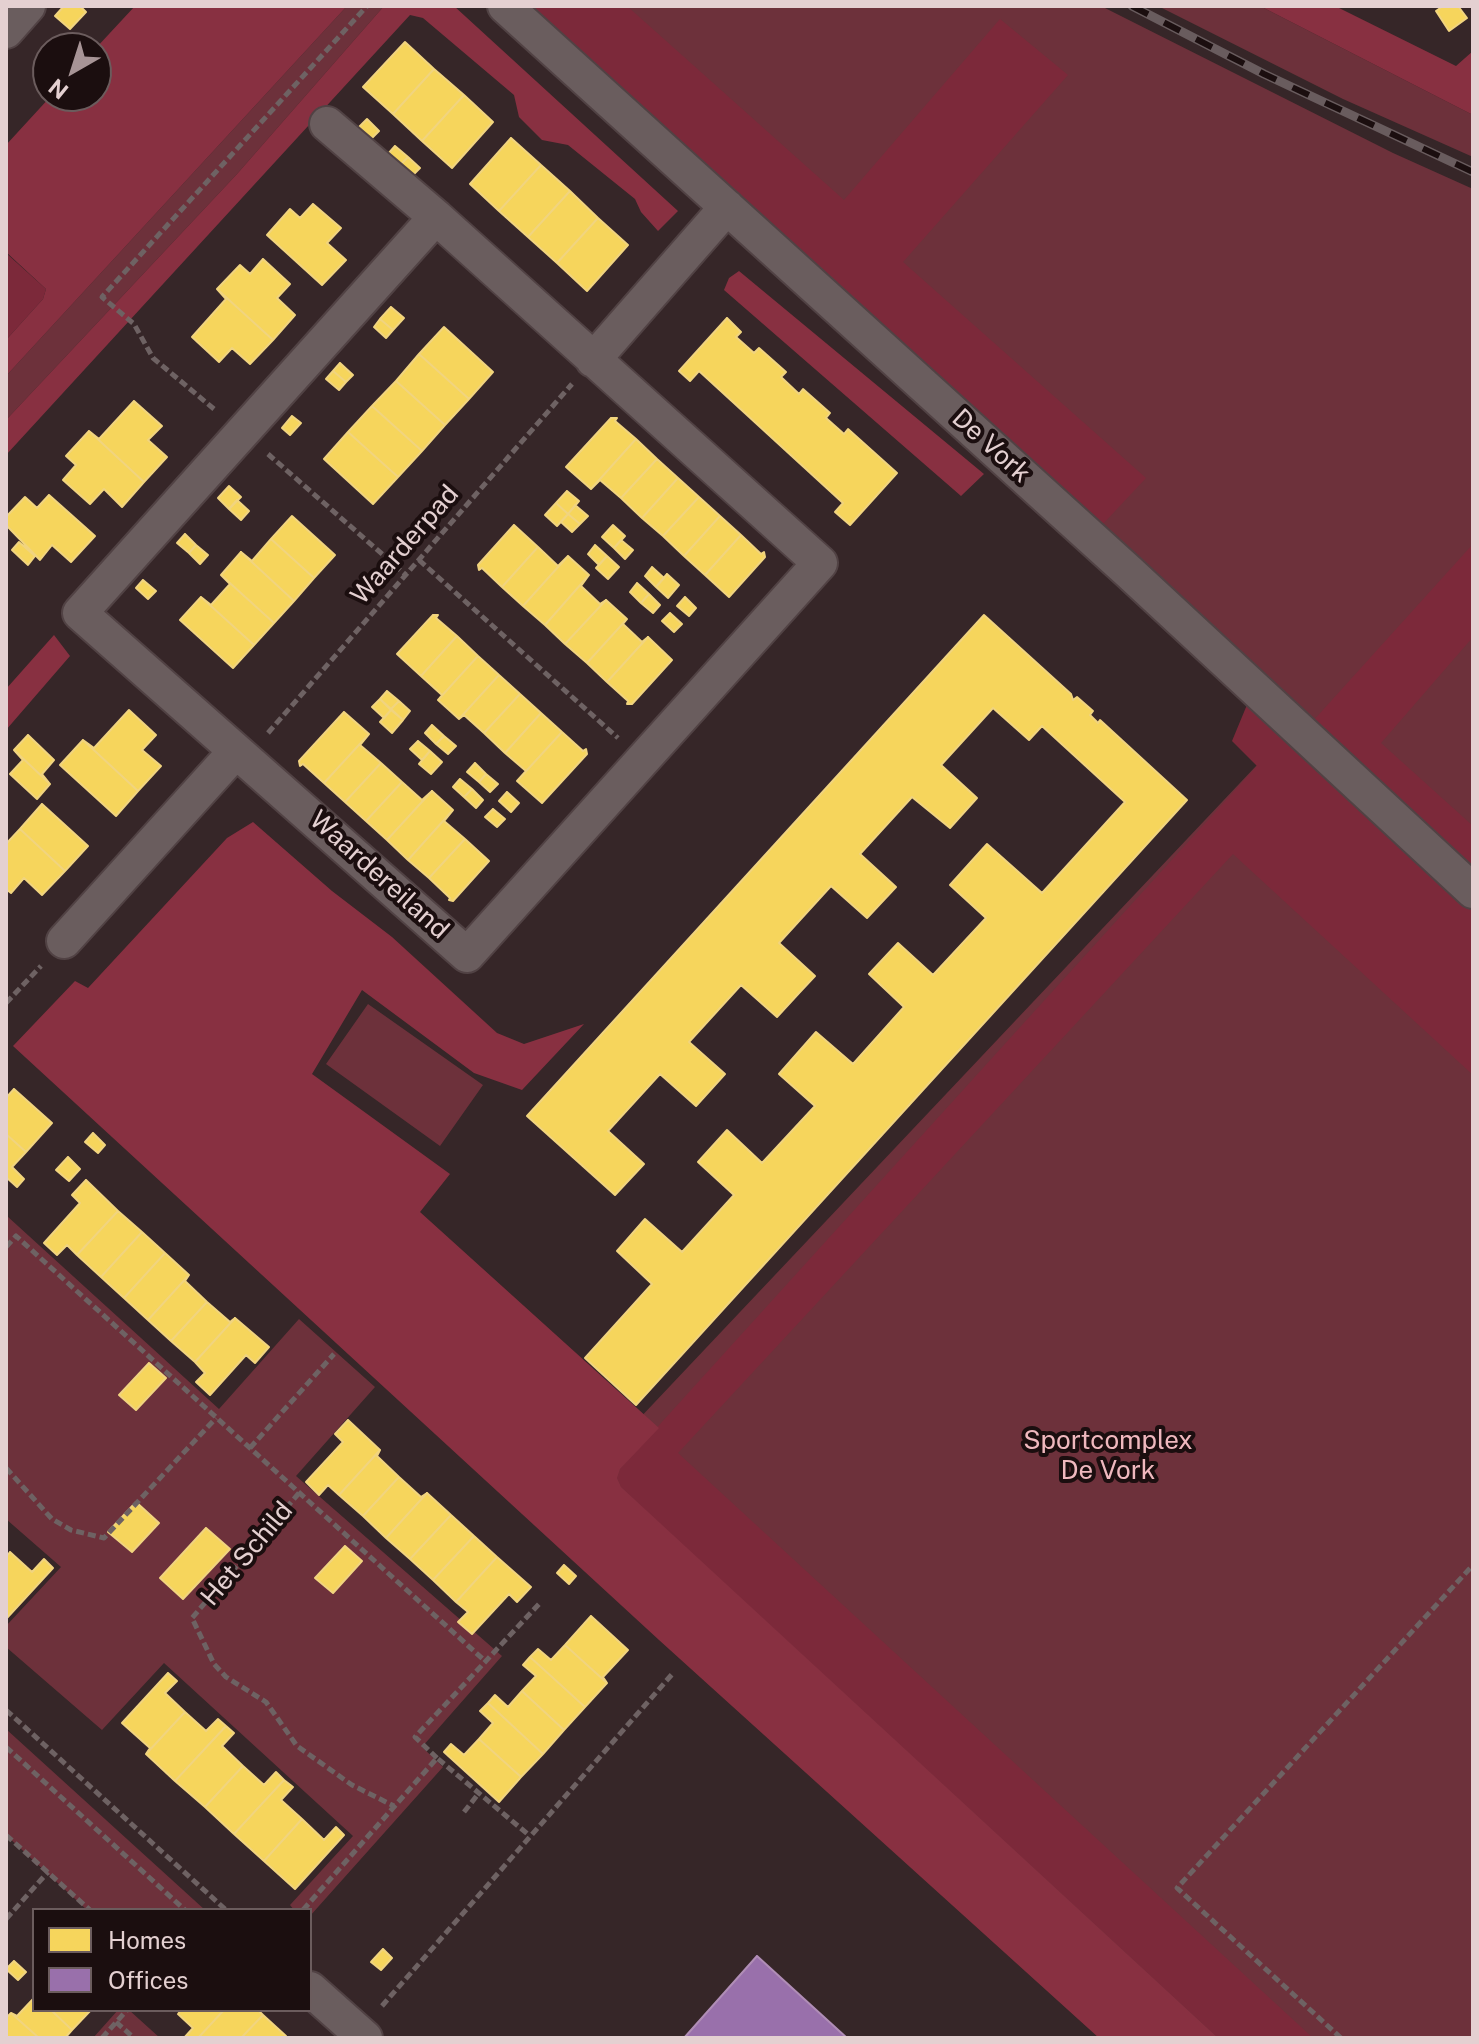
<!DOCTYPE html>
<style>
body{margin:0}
#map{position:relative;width:1479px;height:2044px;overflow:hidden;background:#362628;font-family:"Public Sans",sans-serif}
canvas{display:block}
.frame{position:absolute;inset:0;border:8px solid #e4d0d1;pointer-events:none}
.legend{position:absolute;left:32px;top:1908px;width:280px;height:104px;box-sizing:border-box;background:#1b0e0f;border:2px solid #6b5c5d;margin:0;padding:10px 14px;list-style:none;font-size:24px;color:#e4d0d1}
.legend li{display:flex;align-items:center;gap:16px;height:40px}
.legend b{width:40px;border:2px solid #6b5c5d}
.north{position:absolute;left:32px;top:32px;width:80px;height:80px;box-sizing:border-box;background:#1b0e0f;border:2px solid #6b5c5d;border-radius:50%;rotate:219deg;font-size:22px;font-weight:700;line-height:32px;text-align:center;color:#e4d0d1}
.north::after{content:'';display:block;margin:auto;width:28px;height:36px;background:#a79496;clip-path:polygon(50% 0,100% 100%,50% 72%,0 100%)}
</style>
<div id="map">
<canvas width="1479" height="2044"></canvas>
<div class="frame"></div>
<ul class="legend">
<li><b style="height:22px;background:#f6d55c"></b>Homes</li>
<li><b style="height:22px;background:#9970ab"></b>Offices</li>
</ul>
<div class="north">N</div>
</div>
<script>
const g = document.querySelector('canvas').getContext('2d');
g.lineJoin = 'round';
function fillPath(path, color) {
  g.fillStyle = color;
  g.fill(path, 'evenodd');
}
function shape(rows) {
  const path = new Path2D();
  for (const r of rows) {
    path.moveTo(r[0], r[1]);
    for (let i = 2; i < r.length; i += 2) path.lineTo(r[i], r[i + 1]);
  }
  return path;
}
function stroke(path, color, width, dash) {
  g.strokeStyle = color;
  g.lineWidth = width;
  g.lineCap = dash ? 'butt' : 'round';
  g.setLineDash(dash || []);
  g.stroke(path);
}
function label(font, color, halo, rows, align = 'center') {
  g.font = font + ' "Public Sans",sans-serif';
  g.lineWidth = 8;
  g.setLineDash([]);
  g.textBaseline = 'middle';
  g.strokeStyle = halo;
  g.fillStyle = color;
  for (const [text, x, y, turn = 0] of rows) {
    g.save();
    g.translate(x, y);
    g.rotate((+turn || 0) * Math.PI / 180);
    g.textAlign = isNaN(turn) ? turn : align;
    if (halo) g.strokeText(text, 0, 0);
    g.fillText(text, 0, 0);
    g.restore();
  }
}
const green = shape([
 [347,6,384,6,237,174,6,420,6,376],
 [511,6,1101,6,1393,153,1473,189,1473,2038,1200,2038,585,1476,1291,729],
 [1158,6,1260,6,1473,115,1473,157,1343,99],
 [368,1004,483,1085,440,1146,326,1064],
 [7,1216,219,1409,299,1319,375,1387,296,1476,502,1656,422,1747,443,1767,310,1916,310,1910,294,1910,290,1905,353,1836,164,1663,102,1730,6,1647,6,1626,61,1567,6,1519],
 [6,1729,205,1910,87,1910,6,1835],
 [118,2010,129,2010,160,2038,93,2038]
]);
const forest = shape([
 [530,6,627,6,844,200,1000,19,1068,75,903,262,1146,478,1102,525],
 [6,253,46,289,43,299,6,340],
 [1473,544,1473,637,1381,743,1473,826,1473,1075,1233,854,678,1453,1313,2038,1218,2038,654,1518,621,1487,617,1478,620,1469,642,1444,1257,766,1232,741,1261,671,1313,721]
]);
const water = shape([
 [135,6,347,6,6,376,6,340,43,299,46,289,6,252,6,145,51,96,96,96,96,48],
 [384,6,454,6,678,211,658,231,641,212,635,199,568,145,542,140,519,117,514,95,423,18,410,15,6,455,6,420,237,174],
 [1260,6,1335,6,1456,66,1473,51,1473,115],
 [739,271,984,474,961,496,724,290,729,278],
 [54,635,70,656,6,730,6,689],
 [253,822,332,891,392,937,497,1033,524,1044,584,1024,522,1090,474,1073,362,990,312,1074,450,1174,420,1212,659,1428,620,1469,617,1478,621,1487,1218,2038,1099,2038,659,1640,13,1046,75,981,88,988,227,838]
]);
const homes = shape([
 [64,6,80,6,86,12,70,29,55,16,64,6],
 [1443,6,1458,6,1467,18,1449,31,1436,11,1443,6],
 [405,42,434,69,393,114,363,87,405,42],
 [434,69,464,95,422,141,393,114,434,69],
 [464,95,493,122,452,168,422,141,464,95],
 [367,119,379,131,371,139,359,127,367,119],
 [511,138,541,165,499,211,470,184,511,138],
 [395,146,408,157,400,165,388,154,395,146],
 [408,157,420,168,412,176,400,165,408,157],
 [541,165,570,191,528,237,499,211,541,165],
 [570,191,598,218,557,263,528,237,570,191],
 [313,204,341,228,327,243,346,260,322,285,267,235,290,209,300,218,313,204],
 [598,218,628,245,587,291,557,263,598,218],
 [263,259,290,284,277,298,295,315,273,340,217,289,240,265,250,274,263,259],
 [217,289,273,340,250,364,232,348,219,362,192,337,226,299,217,289],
 [391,307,404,318,393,330,380,319,391,307],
 [727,318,741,332,736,337,754,353,759,348,786,372,781,377,799,394,803,389,830,413,826,418,844,434,848,429,897,473,850,525,835,512,843,503,699,371,690,381,679,371,727,318],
 [380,319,393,330,386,338,374,327,380,319],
 [444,327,493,372,469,399,419,354,444,327],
 [419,354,469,399,445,425,396,381,419,354],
 [340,363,353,375,346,382,333,371,340,363],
 [333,371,346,382,339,390,326,379,333,371],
 [396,381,445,425,422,451,372,406,396,381],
 [134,401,162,426,148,440,167,457,144,482,89,431,99,439,134,401],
 [372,406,422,451,398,477,348,432,372,406],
 [292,416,301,423,290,435,282,428,292,416],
 [611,418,617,418,615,421,636,439,591,489,566,467,611,418],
 [89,431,144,482,122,507,104,489,90,504,63,480,76,465,66,456,89,431],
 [348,432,398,477,373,504,324,459,348,432],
 [636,439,657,459,621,498,600,480,591,489,636,439],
 [657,459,678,478,642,518,621,498,657,459],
 [678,478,699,497,663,536,642,518,678,478],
 [229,486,241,497,229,509,218,498,229,486],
 [567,491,579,501,568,514,556,503,567,491],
 [49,495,95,536,71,562,52,545,40,560,6,525,6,517,25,497,37,508,49,495],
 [699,497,720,516,684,556,663,536,699,497],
 [237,500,249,511,241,520,229,509,237,500],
 [556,503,568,514,557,526,545,515,556,503],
 [575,505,588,516,580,524,568,514,575,505],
 [568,514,580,524,572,532,561,522,568,514],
 [292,516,335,555,314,578,271,539,292,516],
 [720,516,741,535,705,575,684,556,720,516],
 [514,525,538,547,502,587,482,568,479,570,478,565,514,525],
 [613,525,625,536,614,548,602,537,613,525],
 [185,534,196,545,189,553,177,543,185,534],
 [741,535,761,554,764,552,765,557,729,597,705,575,741,535],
 [271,539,314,578,294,601,241,552,252,561,271,539],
 [621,540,633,550,625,559,614,548,621,540],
 [19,542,35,556,28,565,12,550,19,542],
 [196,545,208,555,200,564,189,553,196,545],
 [595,545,607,556,599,565,588,554,595,545],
 [538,547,558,566,568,556,523,606,502,587,538,547],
 [241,552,294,601,274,623,221,575,241,552],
 [568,556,589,575,545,625,523,606,568,556],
 [607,556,619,567,608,579,596,568,607,556],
 [652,567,664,578,656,587,645,576,652,567],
 [667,574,679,585,668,598,656,587,667,574],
 [221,575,274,623,254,645,201,597,211,605,230,584,221,575],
 [589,575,581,586,600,604,606,600,565,644,545,625,589,575],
 [143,580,156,591,148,599,136,588,143,580],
 [637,583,649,594,641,603,630,592,637,583],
 [649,594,660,605,653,613,641,603,649,594],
 [201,597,254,645,233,668,180,620,201,597],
 [685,597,696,608,689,616,677,606,685,597],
 [606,600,627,619,587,663,565,644,606,600],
 [670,613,682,624,674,632,662,621,670,613],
 [433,615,438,615,436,618,457,636,421,676,397,654,433,615],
 [984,615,1071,694,1073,700,1077,697,1093,711,1090,715,1098,723,1100,720,1187,800,636,1405,585,1358,652,1284,617,1251,645,1219,682,1252,734,1195,698,1162,727,1130,762,1163,815,1106,779,1074,816,1032,853,1064,904,1007,869,974,898,943,933,975,986,918,950,885,987,844,1042,893,1125,802,1042,726,1029,740,993,708,941,765,977,798,950,828,912,797,860,854,896,887,867,918,831,886,779,943,815,976,800,992,777,1017,741,985,689,1042,725,1074,696,1106,660,1074,608,1131,644,1164,615,1195,527,1116,984,615],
 [627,619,623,624,642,642,648,637,607,682,587,663,627,619],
 [457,636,478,656,438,700,442,695,421,676,457,636],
 [648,637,672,660,632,704,627,704,628,701,607,682,648,637],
 [478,656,499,675,459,719,438,700,478,656],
 [499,675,520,694,484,733,464,715,459,719,499,675],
 [387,691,399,701,391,709,380,699,387,691],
 [520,694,541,713,505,753,484,733,520,694],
 [380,699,391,710,384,718,372,707,380,699],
 [399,701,410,711,403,720,391,709,399,701],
 [129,710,156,735,142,750,161,766,138,791,83,740,94,748,129,710],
 [391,710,403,720,392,733,380,722,391,710],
 [344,712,369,734,324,783,303,764,300,766,299,761,344,712],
 [541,713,562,732,517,781,526,771,505,753,541,713],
 [432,725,444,736,436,744,425,733,432,725],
 [562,732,583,751,586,749,587,754,542,803,517,781,562,732],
 [369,734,360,745,381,763,345,802,324,783,369,734],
 [28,735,54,760,42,774,50,784,14,750,28,735],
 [444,736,456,746,448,754,436,744,444,736],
 [83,740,138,791,116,816,60,765,83,740],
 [418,741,430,751,422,760,410,749,418,741],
 [14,750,50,784,37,799,10,774,23,760,14,750],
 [430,751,442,762,431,774,419,764,430,751],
 [381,763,402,782,366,821,345,802,381,763],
 [475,763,486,774,479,782,467,772,475,763],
 [486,774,498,784,490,792,479,782,486,774],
 [460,779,472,789,464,797,453,787,460,779],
 [402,782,422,800,432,791,387,840,366,821,402,782],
 [472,789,483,800,476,808,464,797,472,789],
 [432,791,453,810,408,860,387,840,432,791],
 [507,792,519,803,511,812,499,801,507,792],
 [42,804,88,846,65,871,20,829,42,804],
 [493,809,505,819,497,827,485,817,493,809],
 [453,810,444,821,465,839,429,878,408,860,453,810],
 [20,829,65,871,42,895,24,878,11,893,6,889,6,844,20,829],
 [465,839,489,861,453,901,449,900,450,898,429,878,465,839],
 [14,1089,52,1123,26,1152,6,1134,6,1098,14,1089],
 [93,1133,105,1145,98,1153,85,1142,93,1133],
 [6,1134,26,1152,12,1167,24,1179,17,1187,6,1177,6,1134],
 [68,1157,80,1169,69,1181,56,1170,68,1157],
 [86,1180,118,1211,77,1255,67,1245,57,1255,44,1243,80,1203,72,1195,86,1180],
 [118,1211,142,1232,101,1277,77,1255,118,1211],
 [142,1232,165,1253,124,1298,101,1277,142,1232],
 [165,1253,189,1275,148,1320,124,1298,165,1253],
 [189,1275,185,1281,207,1302,171,1341,148,1320,189,1275],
 [207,1302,230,1322,235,1318,195,1362,171,1341,207,1302],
 [235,1318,269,1347,255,1363,246,1355,210,1395,196,1382,205,1373,195,1362,235,1318],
 [149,1363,166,1378,136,1410,119,1395,149,1363],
 [348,1420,380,1450,339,1495,328,1485,319,1495,306,1482,343,1442,335,1434,348,1420],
 [380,1450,377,1456,399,1477,363,1516,339,1495,380,1450],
 [399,1477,421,1497,427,1493,386,1538,363,1516,399,1477],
 [427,1493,451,1515,410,1559,386,1538,427,1493],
 [136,1502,159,1523,132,1552,108,1532,136,1502],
 [451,1515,474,1536,433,1580,410,1559,451,1515],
 [206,1528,230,1549,183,1599,160,1578,206,1528],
 [474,1536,497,1557,456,1602,433,1580,474,1536],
 [345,1546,362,1561,333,1593,315,1578,345,1546],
 [10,1552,32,1572,44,1559,53,1568,6,1619,6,1557,10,1552],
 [497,1557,531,1587,517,1602,509,1594,472,1634,458,1622,468,1612,456,1602,497,1557],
 [564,1565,576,1576,569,1584,557,1573,564,1565],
 [591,1616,628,1650,603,1677,607,1683,565,1645,591,1616],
 [565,1645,607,1683,585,1707,530,1657,538,1649,551,1660,565,1645],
 [530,1657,585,1707,564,1730,522,1691,536,1676,523,1665,530,1657],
 [168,1673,177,1681,165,1693,185,1712,146,1754,150,1748,122,1723,168,1673],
 [522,1691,564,1730,543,1754,488,1703,495,1695,508,1707,522,1691],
 [488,1703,543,1754,521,1777,479,1739,493,1723,480,1711,488,1703],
 [185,1712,206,1731,218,1719,226,1726,175,1781,146,1754,185,1712],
 [226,1726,234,1733,222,1746,243,1766,205,1807,175,1781,226,1726],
 [479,1739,521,1777,499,1802,444,1752,451,1744,464,1755,479,1739],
 [243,1766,264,1785,276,1772,284,1780,234,1834,205,1807,243,1766],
 [284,1780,293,1787,281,1800,302,1819,264,1861,234,1834,284,1780],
 [302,1819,324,1840,336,1827,344,1835,295,1889,264,1861,302,1819],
 [383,1949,392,1958,381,1970,371,1962,383,1949],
 [14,1961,26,1972,18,1980,6,1969,14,1961],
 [34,1998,34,2010,51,2010,72,2030,65,2038,39,2038,11,2013,17,2016,34,1998],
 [51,2010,91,2010,72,2030,51,2010],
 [181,2010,224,2010,198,2038,184,2038,193,2028,178,2014,181,2010],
 [224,2010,258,2010,263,2015,241,2038,198,2038,224,2010],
 [11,2013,39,2038,6,2038,6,2018,11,2013],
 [263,2015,286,2036,284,2038,241,2038,263,2015]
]);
const offices = shape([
 [757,1956,847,2038,684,2038,757,1956]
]);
const path = shape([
 [214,409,153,358,134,324,102,297,367,6],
 [268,454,406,575],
 [419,560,618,738],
 [268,733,572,384],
 [6,1003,41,966],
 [6,1247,16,1236,485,1661],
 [250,1448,334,1354],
 [6,1468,52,1519,71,1530,104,1538,216,1418],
 [299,1493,192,1618,214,1664,226,1677,266,1702,297,1746,352,1785,394,1806],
 [6,1710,226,1910],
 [6,1747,185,1910],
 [437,1758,415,1737,539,1604],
 [464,1812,479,1793],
 [6,1835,90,1910],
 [303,1910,437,1758,530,1836],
 [6,1919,48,1872],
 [382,2006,674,1672],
 [116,2022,134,2038],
 [102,2038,127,2010],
 [1341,2038,1177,1888,1473,1565]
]);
const minor = shape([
 [505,6,1129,572,1473,891],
 [6,31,28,6],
 [327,124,436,217],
 [436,217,820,563,467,955,80,613,436,217],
 [593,360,727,207],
 [64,941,236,751],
 [310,1989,365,2038]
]);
const rail = shape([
 [1132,6,1264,74,1473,172]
]);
const streetNames = [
 ["De Vork",991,446,42],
 ["Waarderpad",405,545,-49],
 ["Waardereiland",379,875,42],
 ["Het Schild",247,1554,-50]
];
const parkNames = [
 ["Sportcomplex",1108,1441],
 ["De Vork",1108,1471]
];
fillPath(green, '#6d313b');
fillPath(forest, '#7c293a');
fillPath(water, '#883041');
fillPath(homes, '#f6d55c');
stroke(homes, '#f1d47f', 2);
fillPath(offices, '#9970ab');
stroke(offices, '#b08db6', 2);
stroke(minor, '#514244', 38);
stroke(path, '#6e6263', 5, [8, 4]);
stroke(minor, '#6a5d5e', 34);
stroke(rail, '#695c5e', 9);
stroke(rail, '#1b0e0f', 6, [18]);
label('26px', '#e4d0d1', '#1b0e0f', streetNames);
label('26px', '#efb8be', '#1b0e0f', parkNames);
</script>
